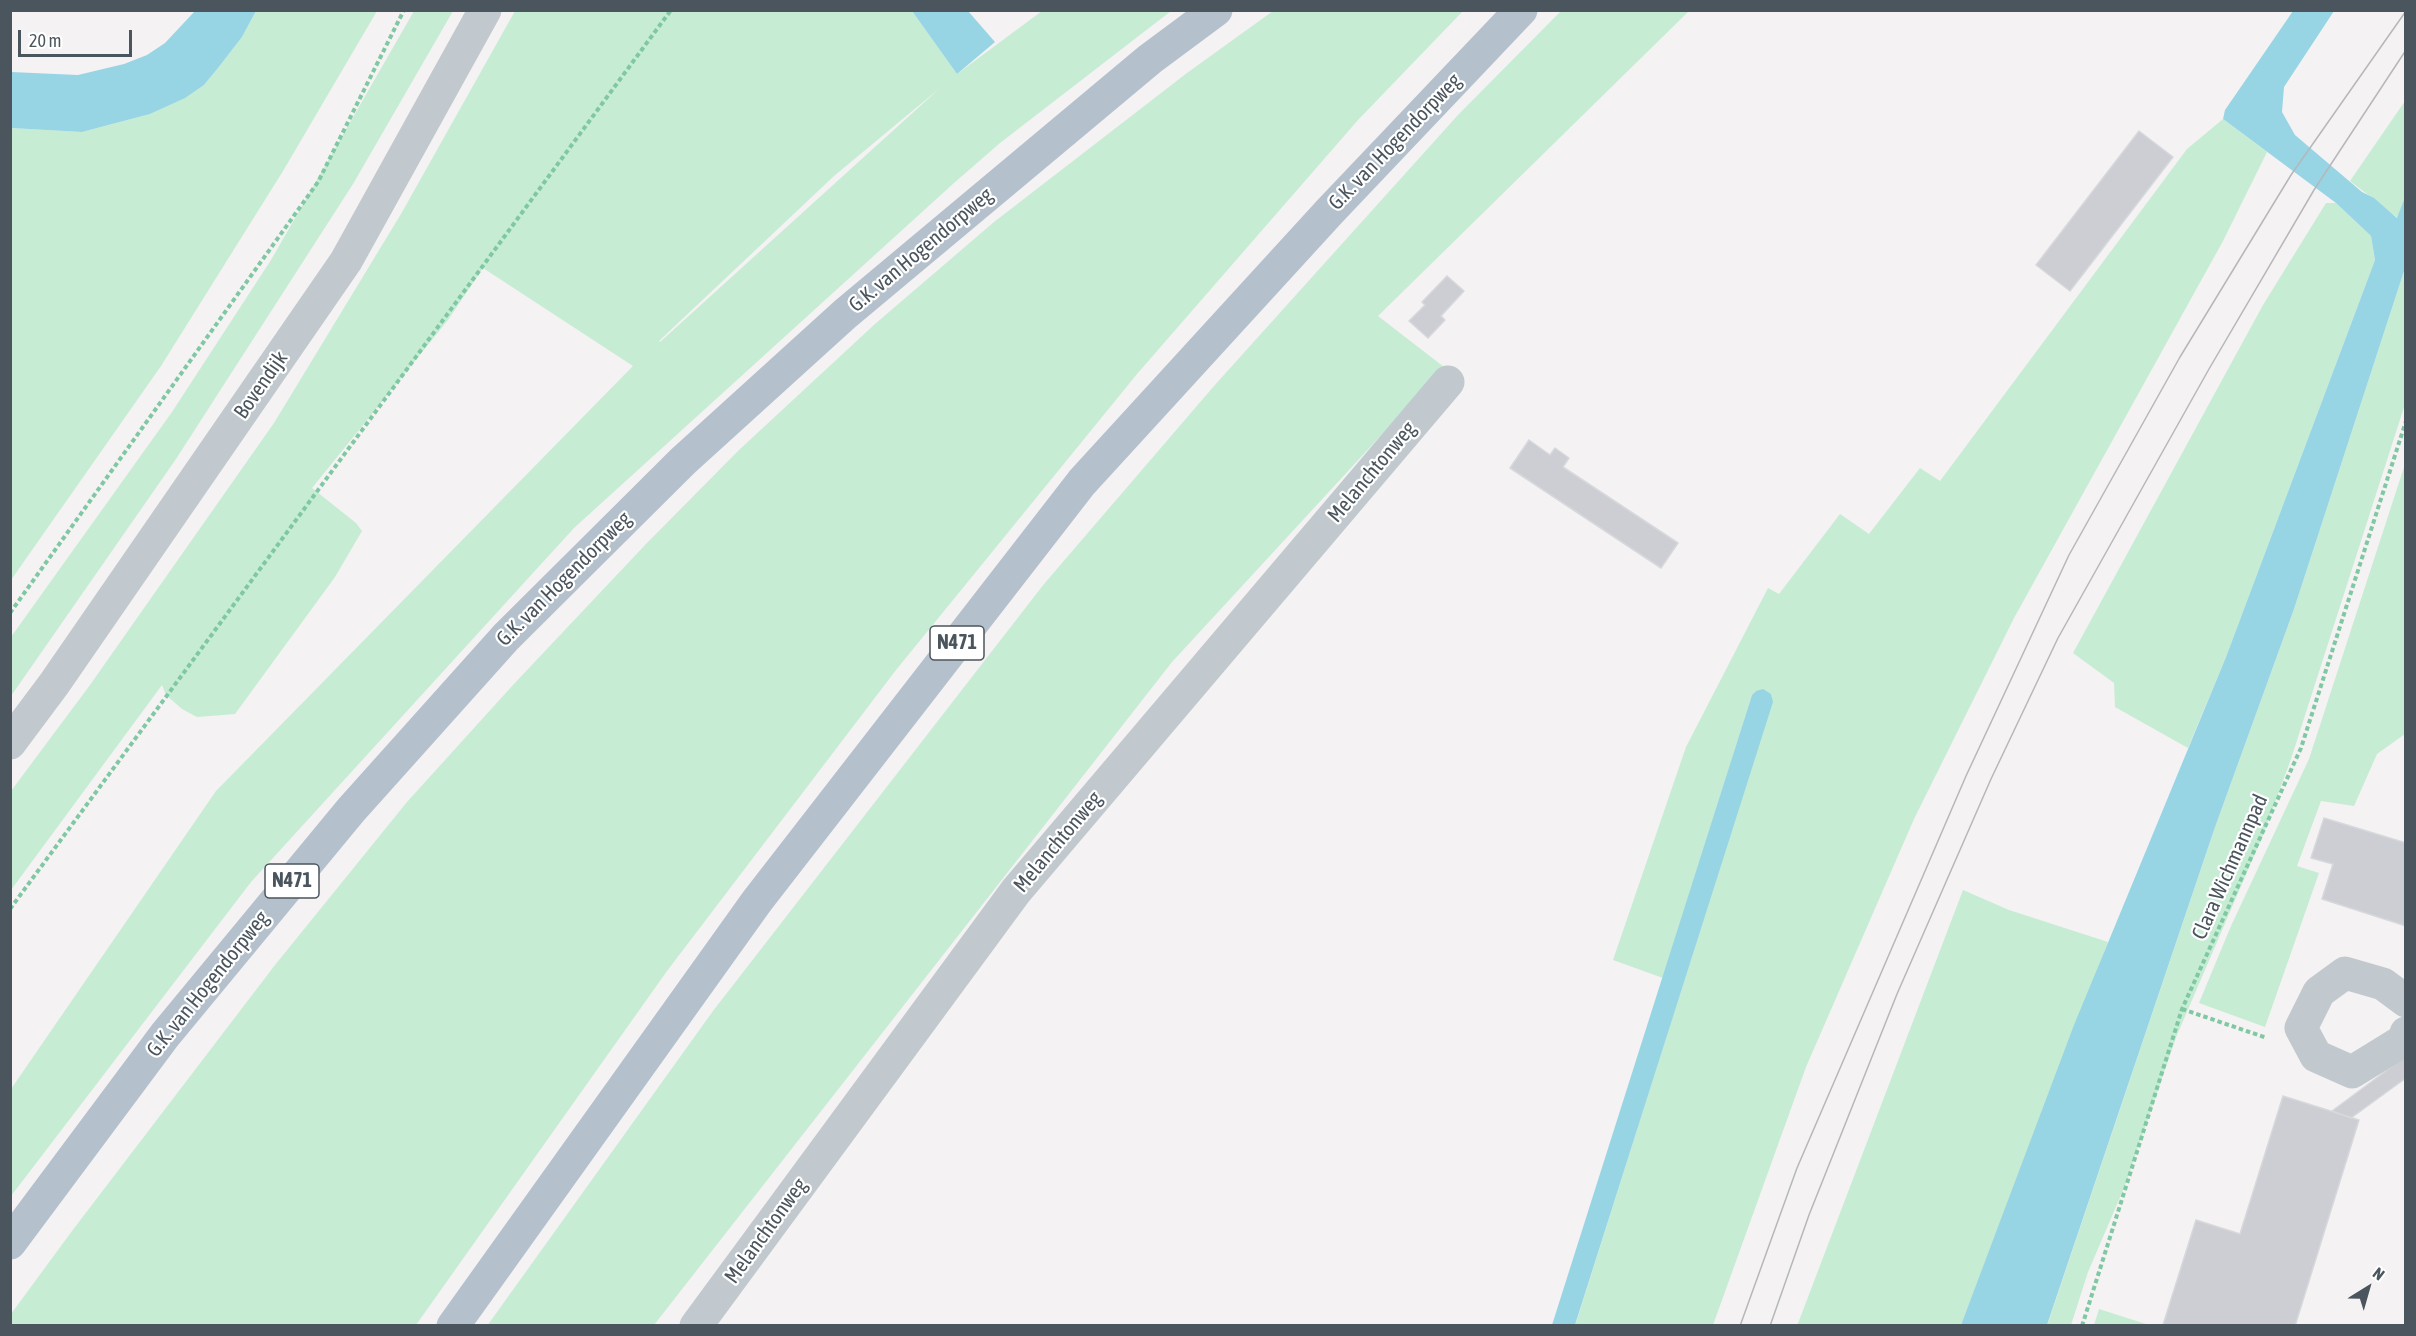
<!DOCTYPE html>
<style>
body{margin:0}
#map{position:relative;width:2416px;height:1336px;overflow:hidden;background:#f4f2f2;font-family:"Asap Condensed",sans-serif}
canvas{display:block}
.frame{position:absolute;inset:0;border:12px solid #4b555e;pointer-events:none}
.north{position:absolute;left:2338px;top:1258px;width:60px;height:60px;-webkit-text-stroke:4px #fff;paint-order:stroke;rotate:37deg;font-size:16px;font-weight:700;line-height:24px;text-align:center;color:#4b555e}
.north::after{content:'';display:block;margin:auto;width:21px;height:27px;background:#4b555e;clip-path:polygon(50% 0,100% 100%,50% 72%,0 100%)}
.scale{position:absolute;left:18px;top:30px;width:114px;height:27px;box-sizing:border-box;border:3px solid #4b555e;border-top:0;padding-left:8px;font-size:18px;line-height:21px;white-space:nowrap;color:#4b555e;-webkit-text-stroke:4px #fff;paint-order:stroke}
</style>
<div id="map">
<canvas width="2416" height="1336"></canvas>
<div class="frame"></div>
<div class="north">N</div>
<div class="scale">20 m</div>
</div>
<script>
const g = document.querySelector('canvas').getContext('2d');
g.lineJoin = 'round';
function fillPath(path, color) {
  g.fillStyle = color;
  g.fill(path, 'evenodd');
}
function shape(rows) {
  const path = new Path2D();
  for (const r of rows) {
    path.moveTo(r[0], r[1]);
    for (let i = 2; i < r.length; i += 2) path.lineTo(r[i], r[i + 1]);
  }
  return path;
}
function stroke(path, color, width, dash) {
  g.strokeStyle = color;
  g.lineWidth = width;
  g.lineCap = dash ? 'butt' : 'round';
  g.setLineDash(dash || []);
  g.stroke(path);
}
function label(font, color, halo, rows, align = 'center') {
  g.font = font + ' "Asap Condensed",sans-serif';
  g.lineWidth = 4.5;
  g.setLineDash([]);
  g.textBaseline = 'middle';
  g.strokeStyle = halo;
  g.fillStyle = color;
  for (const [text, x, y, turn = 0] of rows) {
    g.save();
    g.translate(x, y);
    g.rotate((+turn || 0) * Math.PI / 180);
    g.textAlign = isNaN(turn) ? turn : align;
    if (halo) g.strokeText(text, 0, 0);
    g.fillText(text, 0, 0);
    g.restore();
  }
}
const green = shape([
 [256,11,377,11,283,171,161,366,11,580,11,128,82,132,150,114,184,98,204,85,218,68,242,37],
 [414,11,453,11,353,184,176,459,11,696,11,637,172,412,271,260],
 [515,11,912,11,957,74,1042,11,1171,11,1000,143,954,183,574,528,251,882,11,1196,11,1089,216,791,633,366,483,268,448,320,312,488,356,523,362,531,335,577,235,714,197,717,182,709,166,695,162,685,11,890,11,791,90,685,274,423,401,214],
 [940,88,660,342,659,341,834,176],
 [1273,11,1463,11,1358,120,1137,374,896,670,667,971,416,1325,11,1325,11,1314,72,1231,275,965,407,802,513,685,646,544,739,450,875,324,994,222,1187,73],
 [1561,11,1689,11,1378,316,1444,367,1172,662,654,1325,487,1326,713,1011,1044,584,1214,386,1458,115],
 [2405,101,2405,197,2398,218,2350,181],
 [2223,119,2267,152,2223,241,2014,618,1914,819,1806,1067,1713,1325,1575,1326,1772,702,1771,694,1756,691,1752,695,1663,978,1613,960,1686,747,1768,588,1779,594,1840,514,1869,534,1920,468,1940,481,2187,149],
 [2326,203,2336,203,2371,236,2375,260,2226,657,2188,748,2115,707,2114,683,2073,653,2263,305],
 [2405,268,2405,404,2291,759,2263,835,2177,1035,2124,1188,2088,1272,2071,1325,2047,1326,2214,830,2294,609],
 [2405,464,2405,734,2377,754,2354,806,2321,801,2297,866,2319,873,2265,1027,2199,1003,2231,926,2309,759],
 [1963,890,2009,910,2108,942,1961,1325,1797,1326],
 [2099,1309,2149,1325,2094,1325]
]);
const water = shape([
 [195,11,256,11,242,37,218,68,204,85,185,98,150,114,82,132,11,128,11,72,78,75,124,64,147,55,165,43],
 [912,11,968,11,995,42,957,74],
 [2293,11,2334,11,2284,87,2282,112,2295,135,2362,192,2374,198,2397,218,2405,197,2405,268,2294,609,2214,830,2047,1325,1961,1325,2074,1025,2226,657,2375,260,2371,236,2336,203,2223,119,2225,110],
 [1763,689,1771,694,1773,702,1575,1325,1552,1325,1752,695,1756,691]
]);
const building = shape([
 [2139,131,2173,157,2070,291,2036,265,2139,131],
 [1447,276,1464,291,1441,316,1445,320,1428,338,1409,321,1425,305,1422,302,1447,276],
 [1529,440,1550,455,1555,448,1569,458,1563,467,1678,543,1661,568,1510,468,1529,440],
 [2324,818,2406,843,2406,926,2322,899,2333,864,2311,858,2324,818],
 [2406,1056,2406,1078,2351,1118,2332,1111,2406,1056],
 [2283,1096,2359,1120,2295,1326,2163,1325,2196,1220,2240,1234,2283,1096]
]);
const path = shape([
 [10,613,318,182,404,10],
 [10,909,671,10],
 [2182,1009,2267,1038],
 [2082,1326,2182,1009,2301,748,2406,421]
]);
const minor = shape([
 [10,743,54,684,346,261,485,10],
 [2406,1001,2383,984,2345,973,2319,992,2301,1028,2316,1056,2352,1072,2404,1040,2406,1033],
 [696,1326,1016,891,1448,382]
]);
const major = shape([
 [10,1243,165,1035,351,810,506,637,683,461,845,314,1150,59,1216,10],
 [453,1326,757,901,1082,482,1330,211,1521,10]
]);
const tram = shape([
 [1740,1326,1797,1168,1966,776,2069,555,2180,357,2291,175,2406,11],
 [1770,1326,1809,1215,1897,994,1991,779,2058,638,2209,369,2314,190,2406,50]
]);
const shields = [
 [957,643,54],
 [292,881,54]
];
const shieldNames = [
 ["N471",957,643],
 ["N471",292,881]
];
const streetNames = [
 ["G.K. van Hogendorpweg",1395,142,-46],
 ["G.K. van Hogendorpweg",921,250,-40],
 ["Bovendijk",261,385,-55],
 ["Melanchtonweg",1372,472,-50],
 ["G.K. van Hogendorpweg",564,579,-45],
 ["Melanchtonweg",1058,842,-50],
 ["Clara Wichmannpad",2230,867,-66],
 ["G.K. van Hogendorpweg",208,984,-51],
 ["Melanchtonweg",766,1231,-54]
];
fillPath(green, '#c6ecd4');
fillPath(water, '#97d5e5');
fillPath(building, '#ccced4');
stroke(building, '#d6d8dc', 1.5);
stroke(path, '#80c8a4', 4, [4.5, 3]);
stroke(minor, '#c1c9cf', 33);
stroke(major, '#b4c1cd', 33);
stroke(tram, '#b5b7bb', 1.5);
for (const [x, y, w] of shields) {
  const box = new Path2D();
  box.roundRect(x - w / 2, y - 17, w, 34, 4.5);
  g.fillStyle = '#fff';
  g.fill(box);
  stroke(box, '#4b555e', 1.5);
}
label('bold 20px', '#4b555e', null, shieldNames);
label('21px', '#4b555e', '#fff', streetNames);
</script>
